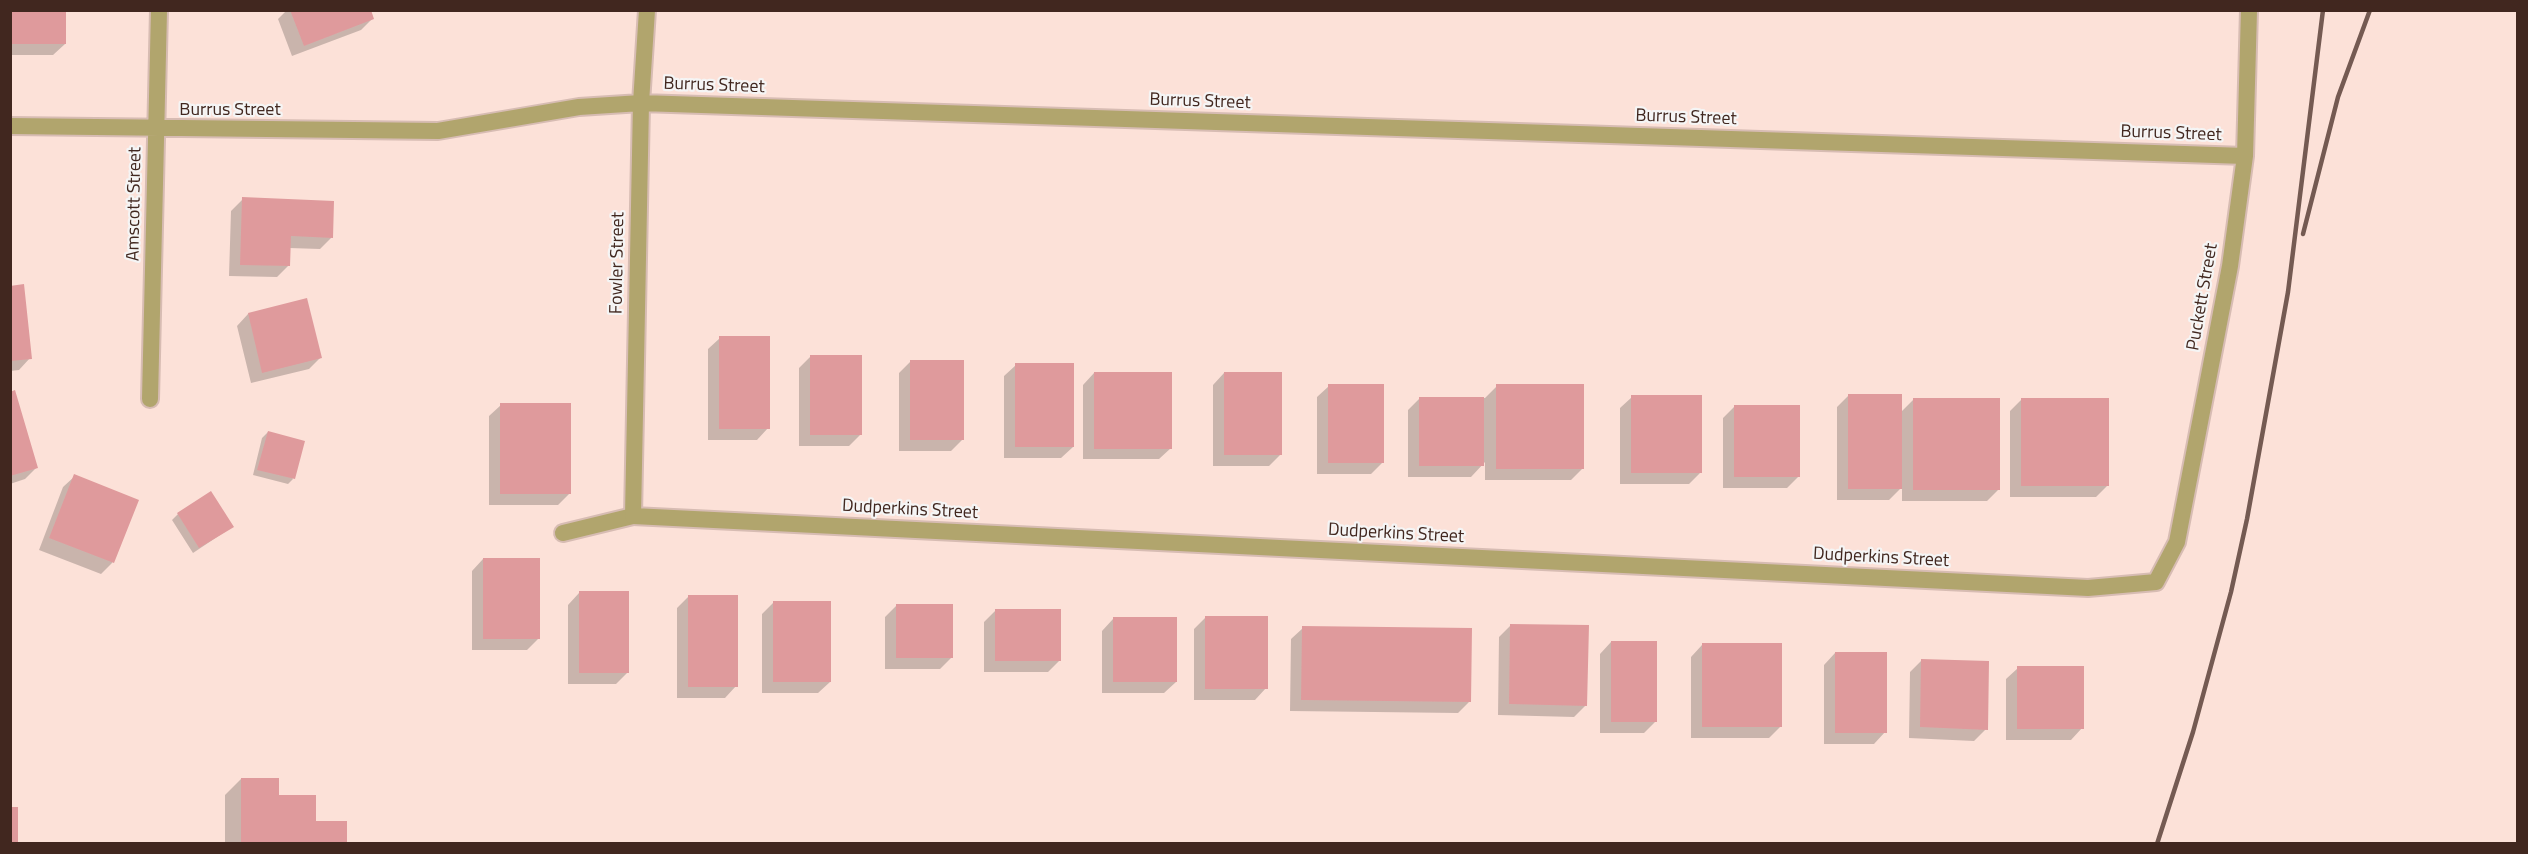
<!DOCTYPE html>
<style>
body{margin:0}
#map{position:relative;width:2528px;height:854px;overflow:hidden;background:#fce1d8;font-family:"Titillium Web",sans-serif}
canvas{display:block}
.frame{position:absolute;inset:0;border:12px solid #41271f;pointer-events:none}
</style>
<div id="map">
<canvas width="2528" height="854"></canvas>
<div class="frame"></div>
</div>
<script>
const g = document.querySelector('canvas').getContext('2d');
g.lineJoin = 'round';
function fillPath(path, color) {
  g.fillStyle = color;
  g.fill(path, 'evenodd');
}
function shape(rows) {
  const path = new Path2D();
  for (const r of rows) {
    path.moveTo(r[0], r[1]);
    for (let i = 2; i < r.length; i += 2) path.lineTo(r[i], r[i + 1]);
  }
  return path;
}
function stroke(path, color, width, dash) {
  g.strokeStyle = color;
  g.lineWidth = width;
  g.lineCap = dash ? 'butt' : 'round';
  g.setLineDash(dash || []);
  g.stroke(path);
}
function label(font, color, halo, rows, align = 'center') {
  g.font = font + ' "Titillium Web",sans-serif';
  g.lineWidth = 4.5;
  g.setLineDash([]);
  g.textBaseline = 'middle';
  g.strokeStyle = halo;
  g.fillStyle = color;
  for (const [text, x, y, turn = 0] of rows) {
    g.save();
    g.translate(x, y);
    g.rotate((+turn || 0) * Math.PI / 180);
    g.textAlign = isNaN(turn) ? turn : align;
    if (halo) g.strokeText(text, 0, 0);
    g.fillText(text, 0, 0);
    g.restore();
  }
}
const shadow = shape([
 [10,10,65,44,53,55,10,55],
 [287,10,369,10,372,19,361,30,292,56,278,19],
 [243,199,332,237,320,249,289,248,289,265,277,277,229,276,231,211],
 [10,287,30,358,19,370,10,371],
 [306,300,321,357,309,369,251,383,237,326,248,314],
 [720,338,768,428,757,440,708,440,708,349],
 [811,356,861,434,849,446,799,446,799,368],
 [911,361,963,439,951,451,899,451,899,373],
 [1016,365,1073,447,1061,458,1004,458,1004,376],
 [1094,373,1171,448,1159,459,1083,459,1083,385],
 [1224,373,1281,454,1269,466,1213,466,1213,385],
 [1329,386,1383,462,1371,474,1317,474,1317,397],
 [1497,386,1583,468,1571,480,1485,480,1485,462,1471,477,1408,477,1408,410,1420,398,1485,398],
 [10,393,36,468,25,479,10,484],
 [1849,395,1901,412,1914,399,1998,490,1987,501,1902,501,1902,487,1889,500,1837,500,1837,407],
 [1632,397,1700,473,1689,484,1620,484,1620,408],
 [2022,399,2107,486,2096,497,2010,497,2010,411],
 [501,405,570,493,558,505,489,505,489,416],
 [1734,407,1799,476,1787,488,1723,488,1723,418],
 [268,432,293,479,288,484,253,475,262,438],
 [75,476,137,501,112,563,101,574,39,550,63,487],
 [178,514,232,527,193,553,172,520],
 [483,559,538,639,527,650,472,650,472,571],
 [579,593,628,672,616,684,568,684,568,605],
 [689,596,736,686,725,698,677,698,677,608],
 [773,603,830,682,818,693,762,693,762,614],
 [897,605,952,657,940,669,885,669,885,617],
 [996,610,1060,660,1048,672,984,672,984,622],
 [1205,618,1266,688,1255,700,1194,700,1194,629],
 [1113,619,1176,682,1164,693,1102,693,1102,631],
 [1511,625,1586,705,1574,717,1498,715,1499,637],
 [1303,628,1469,702,1458,713,1290,711,1291,639],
 [1611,642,1655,722,1644,733,1600,733,1600,654],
 [1702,645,1781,726,1769,738,1691,738,1691,657],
 [1835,653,1885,732,1874,744,1824,744,1824,665],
 [1922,660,1986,729,1974,741,1909,738,1910,672],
 [2018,668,2082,728,2071,740,2006,740,2006,679],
 [241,779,278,796,346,844,225,844,225,795]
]);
const building = shape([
 [10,10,66,10,66,44,10,44],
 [290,10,371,10,374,19,304,46],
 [242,197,334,201,333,238,291,236,290,266,240,265],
 [24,284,32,359,10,361,10,286],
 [307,298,322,358,262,373,248,313],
 [719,336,770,336,770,429,719,429],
 [810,355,862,355,862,435,810,435],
 [910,360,964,360,964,440,910,440],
 [1015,363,1074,363,1074,447,1015,447],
 [1094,372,1172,372,1172,449,1094,449],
 [1224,372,1282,372,1282,455,1224,455],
 [1328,384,1384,384,1384,463,1328,463],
 [1496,384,1584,384,1584,469,1496,469],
 [15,390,38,468,10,476,10,392],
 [1848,394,1902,394,1902,489,1848,489],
 [1631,395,1702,395,1702,473,1631,473],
 [1419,397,1484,397,1484,466,1419,466],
 [1913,398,2000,398,2000,490,1913,490],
 [2021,398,2109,398,2109,486,2021,486],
 [500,403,571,403,571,494,500,494],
 [1734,405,1800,405,1800,477,1734,477],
 [268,431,305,441,295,479,257,470],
 [74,474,139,500,114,563,49,538],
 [211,491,234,527,199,548,177,513],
 [483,558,540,558,540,639,483,639],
 [579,591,629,591,629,673,579,673],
 [688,595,738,595,738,687,688,687],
 [773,601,831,601,831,682,773,682],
 [896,604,953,604,953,658,896,658],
 [995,609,1061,609,1061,661,995,661],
 [1205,616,1268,616,1268,689,1205,689],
 [1113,617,1177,617,1177,682,1113,682],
 [1510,624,1589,625,1587,706,1509,704],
 [1302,626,1472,628,1471,702,1301,700],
 [1611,641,1657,641,1657,722,1611,722],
 [1702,643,1782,643,1782,727,1702,727],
 [1835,652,1887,652,1887,733,1835,733],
 [1921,659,1989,661,1988,730,1920,727],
 [2017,666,2084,666,2084,729,2017,729],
 [241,778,279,778,279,795,316,795,316,821,347,821,347,844,241,844],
 [10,807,18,807,18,844,10,844]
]);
const service = shape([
 [563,533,633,516]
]);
const minor = shape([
 [647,10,641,103,633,516,2088,588,2156,582,2177,542,2230,266,2245,156,2249,10],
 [10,126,438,131,579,107,641,103,2245,156],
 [150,399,159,10]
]);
const rail = shape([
 [2303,234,2338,97,2370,10],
 [2157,844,2193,732,2231,592,2247,519,2288,292,2323,10]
]);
const streetNames = [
 ["Burrus Street",714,86,2],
 ["Burrus Street",1200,102,2],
 ["Burrus Street",230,111],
 ["Burrus Street",1686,118,2],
 ["Burrus Street",2171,134,2],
 ["Amscott Street",135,204,-89],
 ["Fowler Street",618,263,-89],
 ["Puckett Street",2203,297,-80],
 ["Dudperkins Street",910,510,3],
 ["Dudperkins Street",1396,534,3],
 ["Dudperkins Street",1881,558,3]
];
fillPath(shadow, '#0003');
fillPath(building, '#df9a9c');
stroke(service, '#d7bcb3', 20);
stroke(minor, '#d7bcb3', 20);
stroke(service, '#b1a56d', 16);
stroke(minor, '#b1a56d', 16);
stroke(rail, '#745a52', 4.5);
label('18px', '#41271f', '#f5f5f5', streetNames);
</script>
